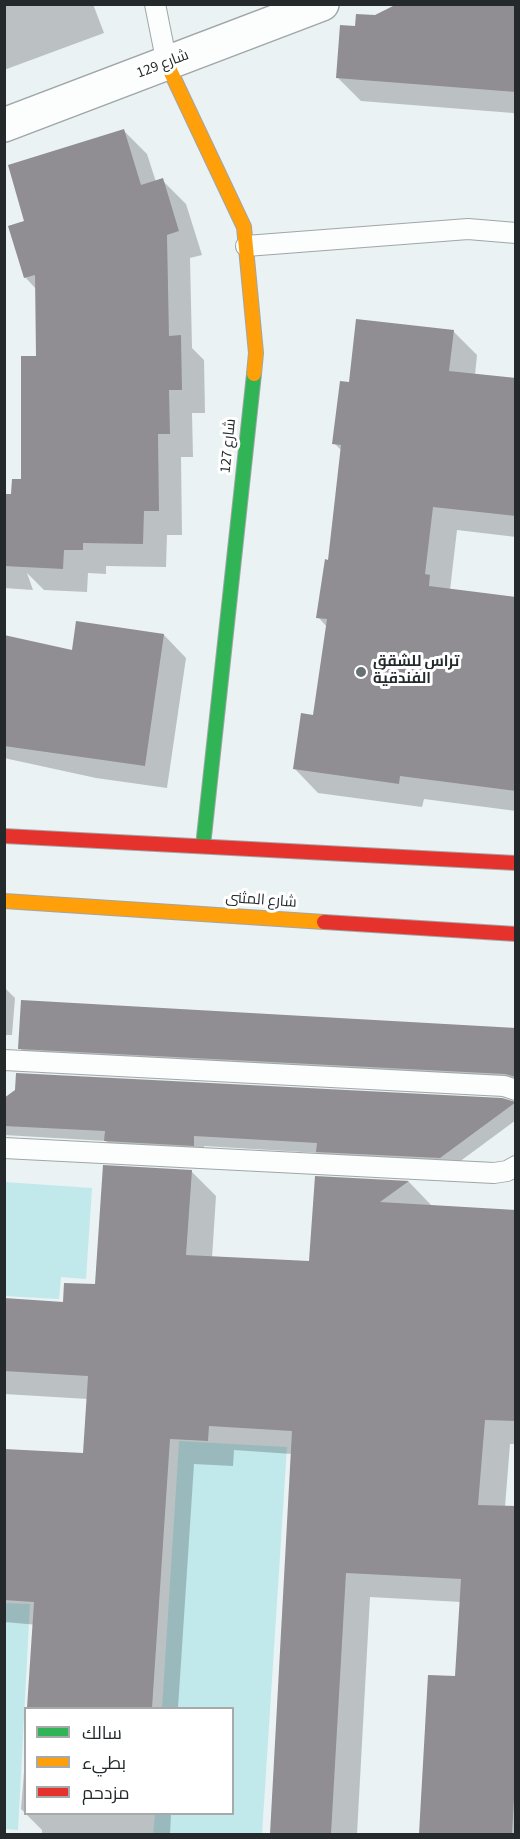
<!DOCTYPE html>
<meta charset="utf-8">
<style>
body{margin:0}
#map{position:relative;width:520px;height:1839px;overflow:hidden;background:#eaf2f3;font-family:"Source Sans 3",Cairo,sans-serif}
canvas{display:block}
.frame{position:absolute;inset:0;border:6px solid #242a2b;pointer-events:none}
.legend{position:absolute;left:24px;top:1707px;width:210px;height:108px;box-sizing:border-box;background:#fff;border:2px solid #a7aaaa;margin:0;padding:8px 10px;list-style:none;font-size:18px;color:#242a2b}
.legend li{display:flex;align-items:center;gap:12px;height:30px}
.legend b{width:30px;border:2px solid #a7aaaa}
</style>
<div id="map">
<canvas width="520" height="1839"></canvas>
<div class="frame"></div>
<ul class="legend">
<li><b style="height:8px;background:#30b455"></b>سالك</li>
<li><b style="height:8px;background:#ff9f0a"></b>بطيء</li>
<li><b style="height:8px;background:#e5322d"></b>مزدحم</li>
</ul>
</div>
<script>
const g = document.querySelector('canvas').getContext('2d');
g.lineJoin = 'round';
function fillPath(path, color) {
  g.fillStyle = color;
  g.fill(path, 'evenodd');
}
function shape(rows) {
  const path = new Path2D();
  for (const r of rows) {
    path.moveTo(r[0], r[1]);
    for (let i = 2; i < r.length; i += 2) path.lineTo(r[i], r[i + 1]);
  }
  return path;
}
function stroke(path, color, width, dash) {
  g.strokeStyle = color;
  g.lineWidth = width;
  g.lineCap = dash ? 'butt' : 'round';
  g.setLineDash(dash || []);
  g.stroke(path);
}
function label(font, color, halo, rows, align = 'center') {
  g.font = font + ' "Source Sans 3",Cairo,sans-serif';
  g.lineWidth = 6;
  g.setLineDash([]);
  g.textBaseline = 'middle';
  g.strokeStyle = halo;
  g.fillStyle = color;
  for (const [text, x, y, turn = 0] of rows) {
    g.save();
    g.translate(x, y);
    g.rotate((+turn || 0) * Math.PI / 180);
    g.textAlign = isNaN(turn) ? turn : align;
    if (halo) g.strokeText(text, 0, 0);
    g.fillText(text, 0, 0);
    g.restore();
  }
}
const green = shape([
 [4,1182,92,1188,86,1279,61,1277,59,1299,5,1296],
 [179,1441,287,1447,262,1834,153,1834,155,1814,232,1814,232,1708,162,1708],
 [4,1603,30,1604,18,1830,5,1829]
]);
const shadow = shape([
 [4,4,93,4,104,33,4,70],
 [516,4,516,116,513,113,361,101,337,77,356,28,376,16],
 [123,130,147,154,156,182,162,180,186,204,202,255,190,258,192,348,204,360,205,413,192,413,193,457,181,457,182,535,167,535,166,567,106,566,106,574,88,573,87,592,44,590,27,573,33,590,4,588,4,511,23,481,37,357,36,289,25,277,26,222],
 [453,331,477,355,475,375,516,379,516,537,457,530,450,590,516,598,516,811,424,799,422,807,318,793,295,769,314,716,327,627,318,617,329,561,342,451,334,443,350,384],
 [164,635,186,658,167,788,96,778,4,758,4,636,73,651],
 [4,987,15,998,12,1035,4,1035],
 [516,1029,516,1084,30,1059,20,1048],
 [502,1099,516,1104,516,1120,451,1168,328,1162,319,1153,204,1146,204,1156,117,1151,106,1141,4,1135,4,1100],
 [191,1171,216,1196,212,1258,311,1263,316,1177,409,1182,433,1207,516,1211,516,1444,510,1444,505,1507,516,1508,516,1834,420,1834,429,1676,456,1678,461,1602,370,1597,357,1834,272,1834,292,1454,234,1450,233,1466,194,1464,178,1708,28,1708,30,1685,73,1628,4,1622,4,1450,85,1455,88,1399,4,1394,4,1300,65,1303,96,1286],
 [26,1747,26,1814,171,1814,170,1834,42,1834,42,1830,21,1809]
]);
const building = shape([
 [397,4,516,4,516,92,336,78,340,25,355,26,356,14,375,15],
 [124,129,141,185,163,178,179,231,167,235,169,336,181,335,182,390,169,390,170,434,158,434,159,511,144,511,143,544,83,543,83,550,64,550,63,569,4,566,4,494,11,494,12,479,21,479,21,356,36,356,35,275,24,278,8,226,24,221,8,165],
 [356,319,454,330,449,371,516,378,516,516,433,507,425,574,430,575,429,586,516,597,516,791,400,776,399,784,293,769,301,713,313,715,327,619,316,618,325,559,328,560,341,445,332,444,340,381,349,382],
 [76,621,164,634,145,766,4,746,4,635,72,650],
 [21,1000,516,1028,516,1077,505,1074,18,1049],
 [16,1073,502,1098,516,1102,440,1158,316,1152,317,1143,194,1136,194,1146,104,1141,105,1131,4,1126,4,1098,15,1090],
 [103,1165,192,1170,186,1255,309,1261,315,1176,409,1181,380,1202,516,1210,516,1421,485,1420,478,1505,516,1506,516,1764,512,1834,419,1834,428,1675,455,1676,461,1579,346,1573,331,1834,270,1834,292,1431,209,1426,208,1441,170,1439,152,1708,27,1708,34,1602,4,1600,4,1449,83,1453,88,1376,4,1371,4,1298,63,1302,64,1283,95,1284]
]);
const lane = shape([
 [155,4,167,64],
 [246,246,468,229,516,233],
 [4,1060,504,1086,516,1090],
 [4,1148,494,1173,507,1171,516,1166]
]);
const street = shape([
 [4,125,322,4]
]);
const fast = shape([
 [203,846,254,374]
]);
const slow = shape([
 [167,64,244,227,256,353,254,374],
 [4,901,324,922]
]);
const jam = shape([
 [4,836,516,863],
 [324,922,516,934]
]);
const markers = [
 [361,672,6,"#697071"]
];
const streetNames = [
 ["شارع 129",163,65,-21],
 ["شارع 127",229,446,-84],
 ["شارع المثنى",261,901,4]
];
const poiNames = [
 ["تراس للشقق",373,663],
 ["الفندقية",373,680]
];
fillPath(green, '#c1e8eb');
fillPath(shadow, '#0003');
fillPath(building, '#908d93');
stroke(lane, '#a0a6a7', 22);
stroke(street, '#a0a6a7', 36);
stroke(fast, '#a0a6a7', 16);
stroke(slow, '#a0a6a7', 16);
stroke(jam, '#a0a6a7', 16);
stroke(lane, '#fcfdfd', 20);
stroke(street, '#fcfdfd', 33);
stroke(fast, '#30b455', 14);
stroke(slow, '#ff9f0a', 14);
stroke(jam, '#e5322d', 14);
for (const [x, y, r, color] of markers) {
  const dot = new Path2D();
  dot.arc(x, y, r, 0, 2 * Math.PI);
  g.fillStyle = color;
  g.fill(dot);
  stroke(dot, '#fff', 2);
}
label('15px', '#242a2b', '#fff', streetNames);
label('bold 15px', '#242a2b', '#fff', poiNames, 'left');
</script>
